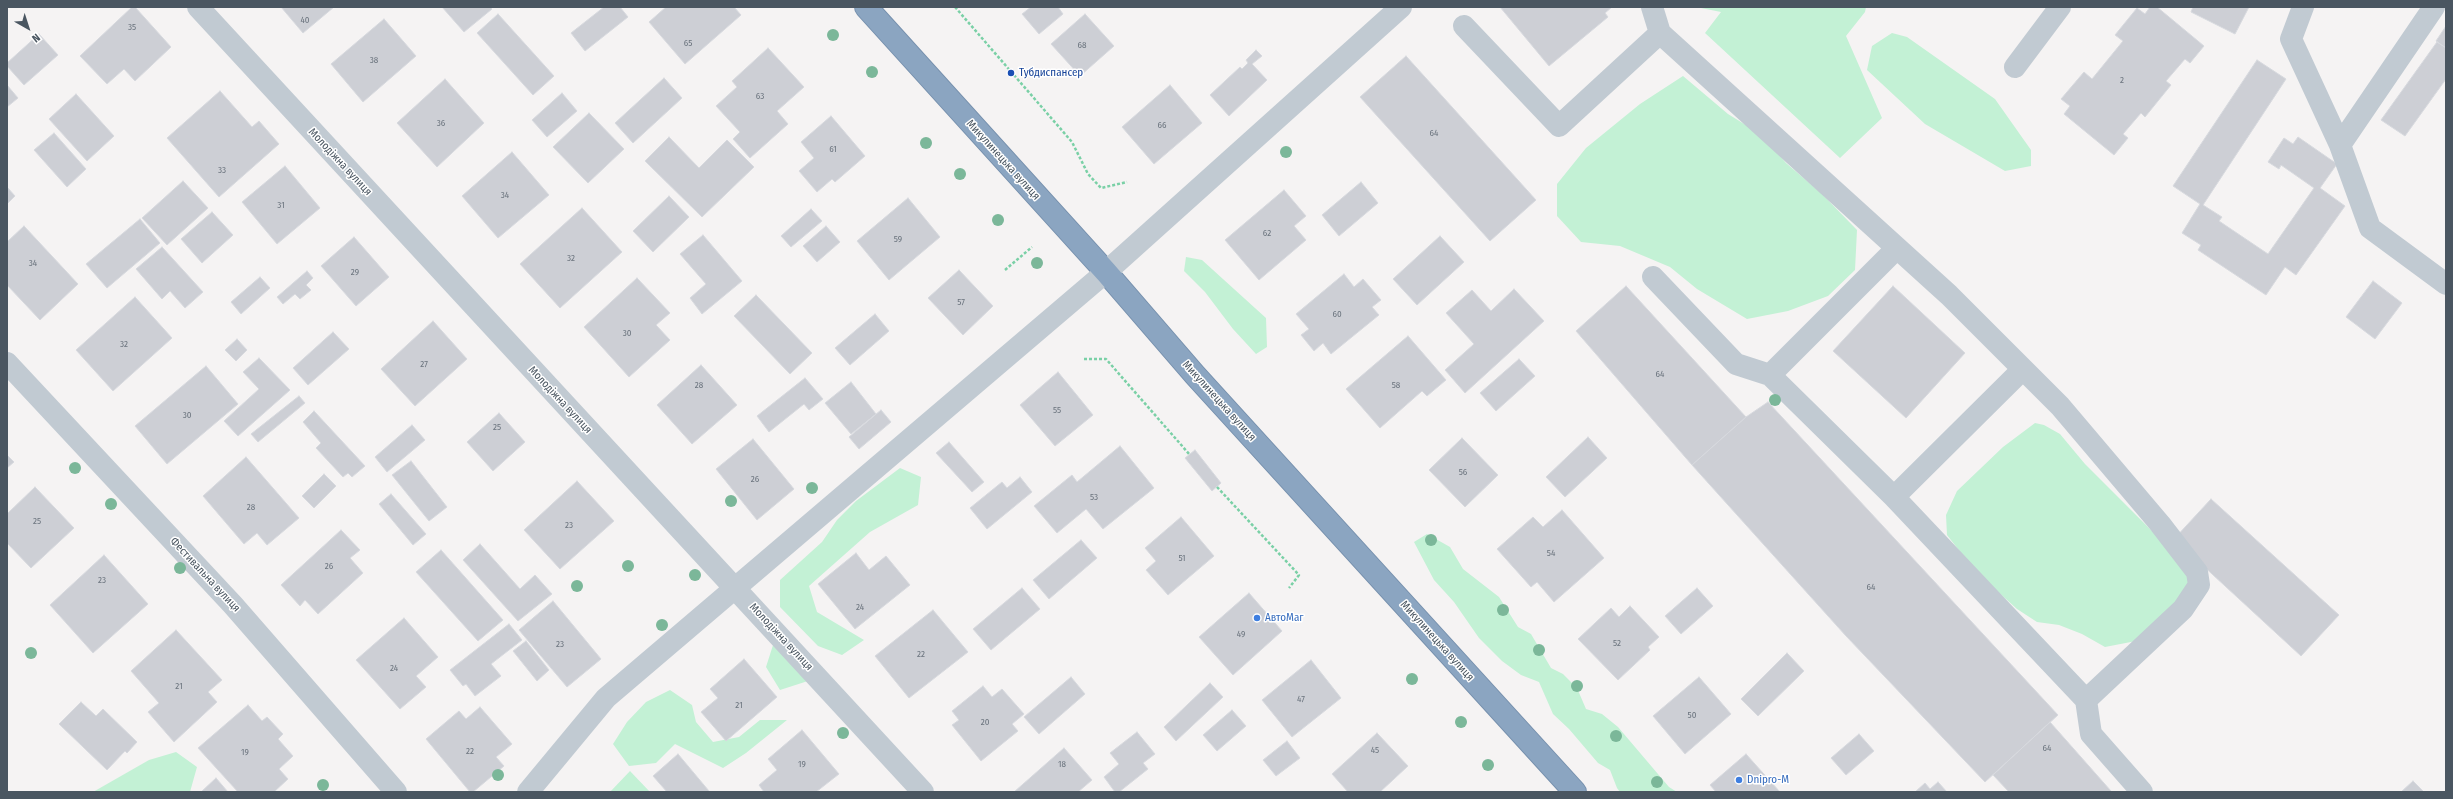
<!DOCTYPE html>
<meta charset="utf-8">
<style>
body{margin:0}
#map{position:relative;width:2453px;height:799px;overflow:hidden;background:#f5f3f3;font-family:"Fira Sans Condensed",sans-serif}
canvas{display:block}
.frame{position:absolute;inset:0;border:8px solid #4a5661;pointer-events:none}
.north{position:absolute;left:8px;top:8px;width:40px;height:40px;-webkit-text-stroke:3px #fff;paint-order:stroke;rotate:141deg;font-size:11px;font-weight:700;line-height:16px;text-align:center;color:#4a5661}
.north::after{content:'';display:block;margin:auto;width:14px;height:18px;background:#4a5661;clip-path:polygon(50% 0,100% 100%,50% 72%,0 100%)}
</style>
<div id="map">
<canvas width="2453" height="799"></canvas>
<div class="frame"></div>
<div class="north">N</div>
</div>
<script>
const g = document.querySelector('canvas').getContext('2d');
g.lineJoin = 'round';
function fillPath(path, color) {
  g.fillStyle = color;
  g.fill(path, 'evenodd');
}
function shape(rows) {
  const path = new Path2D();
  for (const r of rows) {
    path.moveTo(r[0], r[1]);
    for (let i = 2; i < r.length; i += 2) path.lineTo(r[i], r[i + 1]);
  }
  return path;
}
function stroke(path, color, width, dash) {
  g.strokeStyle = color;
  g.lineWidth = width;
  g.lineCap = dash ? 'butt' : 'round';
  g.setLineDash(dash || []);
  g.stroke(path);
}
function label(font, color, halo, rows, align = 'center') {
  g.font = font + ' "Fira Sans Condensed",sans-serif';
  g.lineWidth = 3;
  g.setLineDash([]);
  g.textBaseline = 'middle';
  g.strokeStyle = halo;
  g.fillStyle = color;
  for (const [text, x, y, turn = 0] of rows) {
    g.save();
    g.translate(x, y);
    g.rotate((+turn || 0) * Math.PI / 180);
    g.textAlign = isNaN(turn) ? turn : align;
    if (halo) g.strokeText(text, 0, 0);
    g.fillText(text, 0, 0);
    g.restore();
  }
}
const green = shape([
 [1696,7,1866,7,1865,12,1846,36,1882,118,1840,158,1705,33,1721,12],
 [1892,33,1907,37,1995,99,2031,150,2031,166,2005,171,1925,124,1867,70,1872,46],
 [1683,76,1728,114,1762,135,1786,163,1821,193,1857,230,1855,270,1828,296,1788,311,1747,319,1697,289,1670,267,1620,246,1581,242,1557,216,1557,184,1586,148,1640,104],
 [1186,257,1202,260,1266,318,1267,347,1256,354,1233,329,1205,292,1184,271],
 [2035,423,2044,425,2060,434,2085,464,2156,535,2192,579,2179,599,2136,641,2105,647,2082,634,2059,625,2037,622,2017,609,1976,572,1947,535,1946,515,1957,491,2003,447],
 [900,468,921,477,918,505,870,532,809,586,817,612,864,640,842,655,818,646,780,607,780,580,822,542,837,520,856,501],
 [1427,534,1450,547,1463,569,1499,597,1518,627,1531,634,1551,668,1563,674,1577,688,1586,709,1602,714,1618,727,1669,787,1677,792,1620,792,1617,788,1610,770,1598,763,1569,729,1553,714,1539,682,1521,675,1502,661,1479,638,1454,602,1434,580,1414,542],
 [774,642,811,680,780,690,766,667],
 [670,690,692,705,696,722,713,742,739,737,760,720,787,720,746,753,723,768,675,744,656,763,629,766,613,744,627,722,646,702],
 [176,752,197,767,190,792,93,792,149,760],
 [630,771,650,792,610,792]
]);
const building = shape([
 [132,7,135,7,171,47,135,81,124,69,107,84,80,56,132,7],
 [281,7,334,7,303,33,281,7],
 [442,7,490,7,492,9,464,32,442,7],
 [604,7,620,7,628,17,585,51,571,33,604,7],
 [666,7,734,7,741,15,685,64,649,22,666,7],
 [1031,7,1058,7,1063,14,1039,34,1022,14,1031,7],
 [1500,7,1612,7,1605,13,1608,17,1549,66,1500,7],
 [2150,7,2157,7,2204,46,2190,63,2185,59,2166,81,2171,85,2145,117,2141,113,2123,134,2128,138,2114,155,2064,114,2070,106,2061,99,2084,72,2092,79,2123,41,2115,35,2137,8,2145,14,2150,7],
 [2193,7,2249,7,2235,34,2191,12,2193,7],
 [498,14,554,76,533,95,477,33,498,14],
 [1085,14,1114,46,1080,76,1051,44,1085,14],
 [384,19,416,56,363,102,331,64,384,19],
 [2446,26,2446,48,2436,41,2446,26],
 [39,34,58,55,24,85,7,66,7,63,39,34],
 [2437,42,2446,48,2446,79,2405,136,2381,120,2437,42],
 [768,48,804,87,777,111,788,124,750,158,733,139,740,132,716,106,737,87,732,81,768,48],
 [1256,50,1262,56,1252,64,1267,80,1229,116,1210,95,1240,67,1242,69,1248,63,1246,60,1256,50],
 [1406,56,1536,200,1490,241,1360,97,1406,56],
 [2257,60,2286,79,2203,205,2222,217,2219,221,2268,254,2314,188,2281,165,2279,169,2268,162,2284,138,2293,144,2298,137,2337,164,2320,188,2345,206,2296,275,2285,267,2266,295,2198,250,2201,245,2182,233,2200,204,2173,186,2257,60],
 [664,78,682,98,633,143,615,123,664,78],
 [445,79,484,123,437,167,397,123,445,79],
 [7,85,18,98,7,107,7,85],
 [1170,85,1202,123,1154,164,1122,127,1170,85],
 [220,91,252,127,259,121,279,144,219,197,167,138,220,91],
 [562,93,577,111,547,137,532,120,562,93],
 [76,94,114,136,87,161,49,119,76,94],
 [589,113,624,149,588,183,553,147,589,113],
 [831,116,865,156,835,182,832,179,817,192,799,171,814,158,801,142,831,116],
 [54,133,86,169,67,187,34,150,54,133],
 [669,137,699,168,727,140,754,167,702,217,645,161,669,137],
 [512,152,549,195,498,238,462,196,512,152],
 [285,166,320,208,277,244,242,202,285,166],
 [183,181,208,208,167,245,142,218,183,181],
 [1361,182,1378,203,1339,236,1322,215,1361,182],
 [7,187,15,196,7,204,7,187],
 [1284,190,1306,216,1294,226,1306,240,1259,280,1225,240,1284,190],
 [669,196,689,217,653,252,633,231,669,196],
 [908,198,940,237,889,280,857,241,908,198],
 [582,208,622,252,560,308,520,264,582,208],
 [811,209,822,221,791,247,781,236,811,209],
 [212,212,233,235,202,263,181,239,212,212],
 [140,219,160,243,107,288,86,264,140,219],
 [24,226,78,284,40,320,7,285,7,242,24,226],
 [826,226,840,242,817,262,803,246,826,226],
 [703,235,742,281,702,314,690,298,706,284,680,254,703,235],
 [1440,236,1464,262,1417,305,1393,279,1440,236],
 [354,237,389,277,356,306,321,266,354,237],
 [162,247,203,292,185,308,170,291,162,299,136,269,162,247],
 [959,270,993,306,963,335,928,298,959,270],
 [307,271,313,278,306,285,311,290,300,299,295,294,283,304,277,297,307,271],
 [1344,274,1354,287,1363,279,1381,300,1372,307,1379,315,1331,354,1323,343,1314,351,1301,335,1309,329,1296,314,1344,274],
 [260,277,270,288,241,314,231,302,260,277],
 [637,278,670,313,656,325,670,340,629,377,584,327,637,278],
 [2373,281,2402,303,2375,339,2346,317,2373,281],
 [1626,286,1746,417,1692,465,1576,331,1626,286],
 [1893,286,1965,353,1906,418,1833,351,1893,286],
 [1514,289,1544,321,1465,393,1445,370,1474,344,1446,313,1472,290,1491,311,1514,289],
 [756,295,812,353,790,374,734,316,756,295],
 [135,297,172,338,113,391,76,350,135,297],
 [875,314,889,331,850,365,835,348,875,314],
 [433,321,467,359,415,406,381,369,433,321],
 [333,332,349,349,308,385,293,368,333,332],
 [1408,336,1446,380,1427,396,1422,391,1380,428,1346,389,1408,336],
 [237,339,247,350,236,361,225,350,237,339],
 [259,358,290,390,238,436,224,421,259,389,243,372,259,358],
 [1519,359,1535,376,1496,411,1480,393,1519,359],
 [701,365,737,405,692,444,657,405,701,365],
 [206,366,238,404,167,464,135,426,206,366],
 [1058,372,1093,415,1055,446,1020,405,1058,372],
 [805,378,823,399,809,410,804,404,769,432,757,416,805,378],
 [851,382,876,414,851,434,825,403,851,382],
 [299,396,305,403,258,442,251,434,299,396],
 [1768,402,2058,715,1985,782,1846,636,1692,465,1746,417,1768,402],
 [881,410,891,422,859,449,849,437,881,410],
 [314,411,365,466,352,477,348,473,343,477,316,448,321,443,303,422,314,411],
 [499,413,525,442,493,471,467,442,499,413],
 [412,425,425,440,387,472,375,457,412,425],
 [1588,437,1607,458,1565,497,1546,477,1588,437],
 [1462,438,1498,475,1465,507,1429,470,1462,438],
 [753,439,794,489,757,520,716,469,753,439],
 [949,442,984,482,972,492,936,453,949,442],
 [1120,446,1154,488,1103,529,1086,509,1057,533,1034,506,1072,475,1077,482,1120,446],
 [1195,450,1221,483,1212,491,1185,458,1195,450],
 [7,455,14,462,7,468,7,455],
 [246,457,299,518,267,545,257,533,244,544,203,496,246,457],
 [411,461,447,507,429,521,392,475,411,461],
 [324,474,336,486,314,508,302,496,324,474],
 [1020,477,1032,492,987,529,970,508,1002,482,1007,488,1020,477],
 [577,481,614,521,560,569,524,530,577,481],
 [35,487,74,528,31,568,7,543,7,514,35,487],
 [391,494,426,534,413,545,379,504,391,494],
 [2211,499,2339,615,2301,656,2174,539,2211,499],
 [1562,510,1604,558,1554,602,1537,582,1531,587,1497,549,1533,517,1543,527,1562,510],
 [1181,517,1214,556,1168,595,1146,570,1156,561,1145,548,1181,517],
 [341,530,360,550,350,558,363,573,318,614,305,600,300,606,281,585,341,530],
 [1081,540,1097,558,1049,599,1033,580,1081,540],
 [480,544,520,589,535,575,552,594,518,621,463,560,480,544],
 [441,550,503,620,478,641,416,572,441,550],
 [856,553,869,570,886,556,910,585,855,629,818,584,856,553],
 [104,555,148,604,93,653,50,605,104,555],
 [1022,588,1040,609,991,650,973,629,1022,588],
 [1697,588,1713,606,1681,634,1665,616,1697,588],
 [1249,593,1282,631,1233,675,1199,637,1249,593],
 [553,601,601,659,567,687,519,630,553,601],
 [1630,606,1659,637,1648,647,1650,650,1618,680,1578,639,1611,608,1619,617,1630,606],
 [933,610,968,652,909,698,875,656,933,610],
 [404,618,438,657,416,676,426,687,400,709,356,660,404,618],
 [509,624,522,640,491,664,501,676,475,696,466,684,463,686,450,670,509,624],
 [176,630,222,680,208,692,217,702,174,742,148,712,159,703,131,671,176,630],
 [526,641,549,670,537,681,513,651,526,641],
 [1787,653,1804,671,1758,716,1741,699,1787,653],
 [744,659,777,697,726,741,701,712,718,698,710,689,744,659],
 [1311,660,1341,698,1292,737,1262,700,1311,660],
 [1071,677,1085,694,1039,734,1024,717,1071,677],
 [1699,677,1731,714,1685,754,1653,716,1699,677],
 [1210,683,1223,697,1176,741,1164,727,1210,683],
 [983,686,992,697,1002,689,1024,714,1012,724,1018,731,981,761,952,725,959,720,952,711,983,686],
 [81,702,96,716,103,709,137,742,127,753,125,751,107,770,59,724,81,702],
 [248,705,262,721,267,717,283,734,278,739,293,756,279,769,288,779,274,792,238,792,198,748,248,705],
 [480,707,512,744,496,757,504,766,473,792,470,792,426,739,459,711,466,719,480,707],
 [1232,710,1246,726,1217,751,1203,735,1232,710],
 [2050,722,2111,791,2110,792,2009,792,1993,775,2050,722],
 [802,730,839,774,816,792,764,792,759,785,777,770,768,759,802,730],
 [1137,732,1155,754,1143,763,1148,769,1119,792,1115,792,1104,777,1119,764,1110,753,1137,732],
 [1377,733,1408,766,1380,792,1348,792,1332,774,1377,733],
 [1859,734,1874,751,1846,775,1831,758,1859,734],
 [1287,741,1300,758,1276,776,1263,760,1287,741],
 [1064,748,1092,780,1078,792,1014,792,1064,748],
 [678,754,709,791,708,792,667,792,653,776,678,754],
 [1746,754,1780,792,1716,792,1710,785,1746,754],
 [216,778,228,792,201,792,216,778],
 [2413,781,2424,792,2401,792,2413,781],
 [1938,782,1947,792,1915,792,1925,783,1930,789,1938,782]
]);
const path = shape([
 [955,7,1072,142,1088,174,1101,188,1127,182],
 [1005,270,1032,247],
 [1084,359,1106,359,1190,455],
 [1217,487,1299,575,1289,588]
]);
const minor = shape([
 [198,7,923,792],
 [1652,7,1660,33],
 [2303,7,2291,39,2340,145],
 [2434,7,2340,145,2370,228,2446,284],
 [1464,26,1559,126,1660,33,1949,295,2060,406,2160,524,2197,572,2199,585,2183,609,2086,700],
 [2015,67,2060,7],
 [1653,277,1736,364,1770,375],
 [7,363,233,605,396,792],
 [2023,369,1894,497,2086,700,2091,734,2142,792],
 [1894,497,1770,375,1897,248],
 [528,792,606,698,1106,272,1401,7]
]);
const highway = shape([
 [866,7,1106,272,1195,375,1575,792]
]);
const trees = [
 [833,35],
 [872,72],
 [926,143],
 [1286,152],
 [960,174],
 [998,220],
 [1037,263],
 [1775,400],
 [75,468],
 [812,488],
 [731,501],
 [111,504],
 [1431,540],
 [628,566],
 [180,568],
 [695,575],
 [577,586],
 [1503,610],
 [662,625],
 [1539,650],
 [31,653],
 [1412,679],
 [1577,686],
 [1461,722],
 [843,733],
 [1616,736],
 [1488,765],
 [498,775],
 [1657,782],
 [323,785]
];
const markers = [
 [1011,73,4,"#1a4fb4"],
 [1257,618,4,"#3f7fe0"],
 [1739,780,4,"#3f7fe0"]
];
const numberNames = [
 ["40",305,20],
 ["35",132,27],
 ["65",688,43],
 ["68",1082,45],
 ["38",374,60],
 ["2",2122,80],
 ["63",760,96],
 ["36",441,123],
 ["66",1162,125],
 ["64",1434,133],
 ["61",833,149],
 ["33",222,170],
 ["34",505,195],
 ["31",281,205],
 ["62",1267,233],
 ["59",898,239],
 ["32",571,258],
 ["34",33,263],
 ["29",355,272],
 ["57",961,302],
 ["60",1337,314],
 ["30",627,333],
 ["32",124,344],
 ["27",424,364],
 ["64",1660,374],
 ["28",699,385],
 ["58",1396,385],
 ["55",1057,410],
 ["30",187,415],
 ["25",497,427],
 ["56",1463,472],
 ["26",755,479],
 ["53",1094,497],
 ["28",251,507],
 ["25",37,521],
 ["23",569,525],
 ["54",1551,553],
 ["51",1182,558],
 ["26",329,566],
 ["23",102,580],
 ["64",1871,587],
 ["24",860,607],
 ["49",1241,634],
 ["52",1617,643],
 ["23",560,644],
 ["22",921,654],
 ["24",394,668],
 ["21",179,686],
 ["47",1301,699],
 ["21",739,705],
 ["50",1692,715],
 ["20",985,722],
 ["64",2047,748],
 ["45",1375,750],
 ["22",470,751],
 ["19",245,752],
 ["19",802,764],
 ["18",1062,764]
];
const transitNames = [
 ["Тубдиспансер",1019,73]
];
const streetNames = [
 ["Микулинецька вулиця",1003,160,48],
 ["Молодіжна вулиця",340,162,47],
 ["Молодіжна вулиця",560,400,47],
 ["Микулинецька вулиця",1219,401,48],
 ["Фестивальна вулиця",205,575,47],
 ["Молодіжна вулиця",781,637,47],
 ["Микулинецька вулиця",1437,641,48]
];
const shopNames = [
 ["АвтоМаг",1265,618],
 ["Dnipro-M",1747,780]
];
fillPath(green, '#c3f1d5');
fillPath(building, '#cdcfd5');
stroke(building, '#d7d9de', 1);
stroke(highway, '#7690ad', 24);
stroke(path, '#7ad0a6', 2.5, [3, 2]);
stroke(minor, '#c1cad2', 22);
stroke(highway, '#8ba5c1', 22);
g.fillStyle = '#7bb799';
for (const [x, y] of trees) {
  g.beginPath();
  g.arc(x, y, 6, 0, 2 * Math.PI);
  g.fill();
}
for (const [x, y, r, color] of markers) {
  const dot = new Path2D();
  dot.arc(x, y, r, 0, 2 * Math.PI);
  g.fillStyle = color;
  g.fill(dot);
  stroke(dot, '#fff', 1.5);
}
label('9px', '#6b747e', null, numberNames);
label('11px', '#164399', '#fff', transitNames, 'left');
label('11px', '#4a5661', '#fff', streetNames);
label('11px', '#366cbe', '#fff', shopNames, 'left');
</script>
